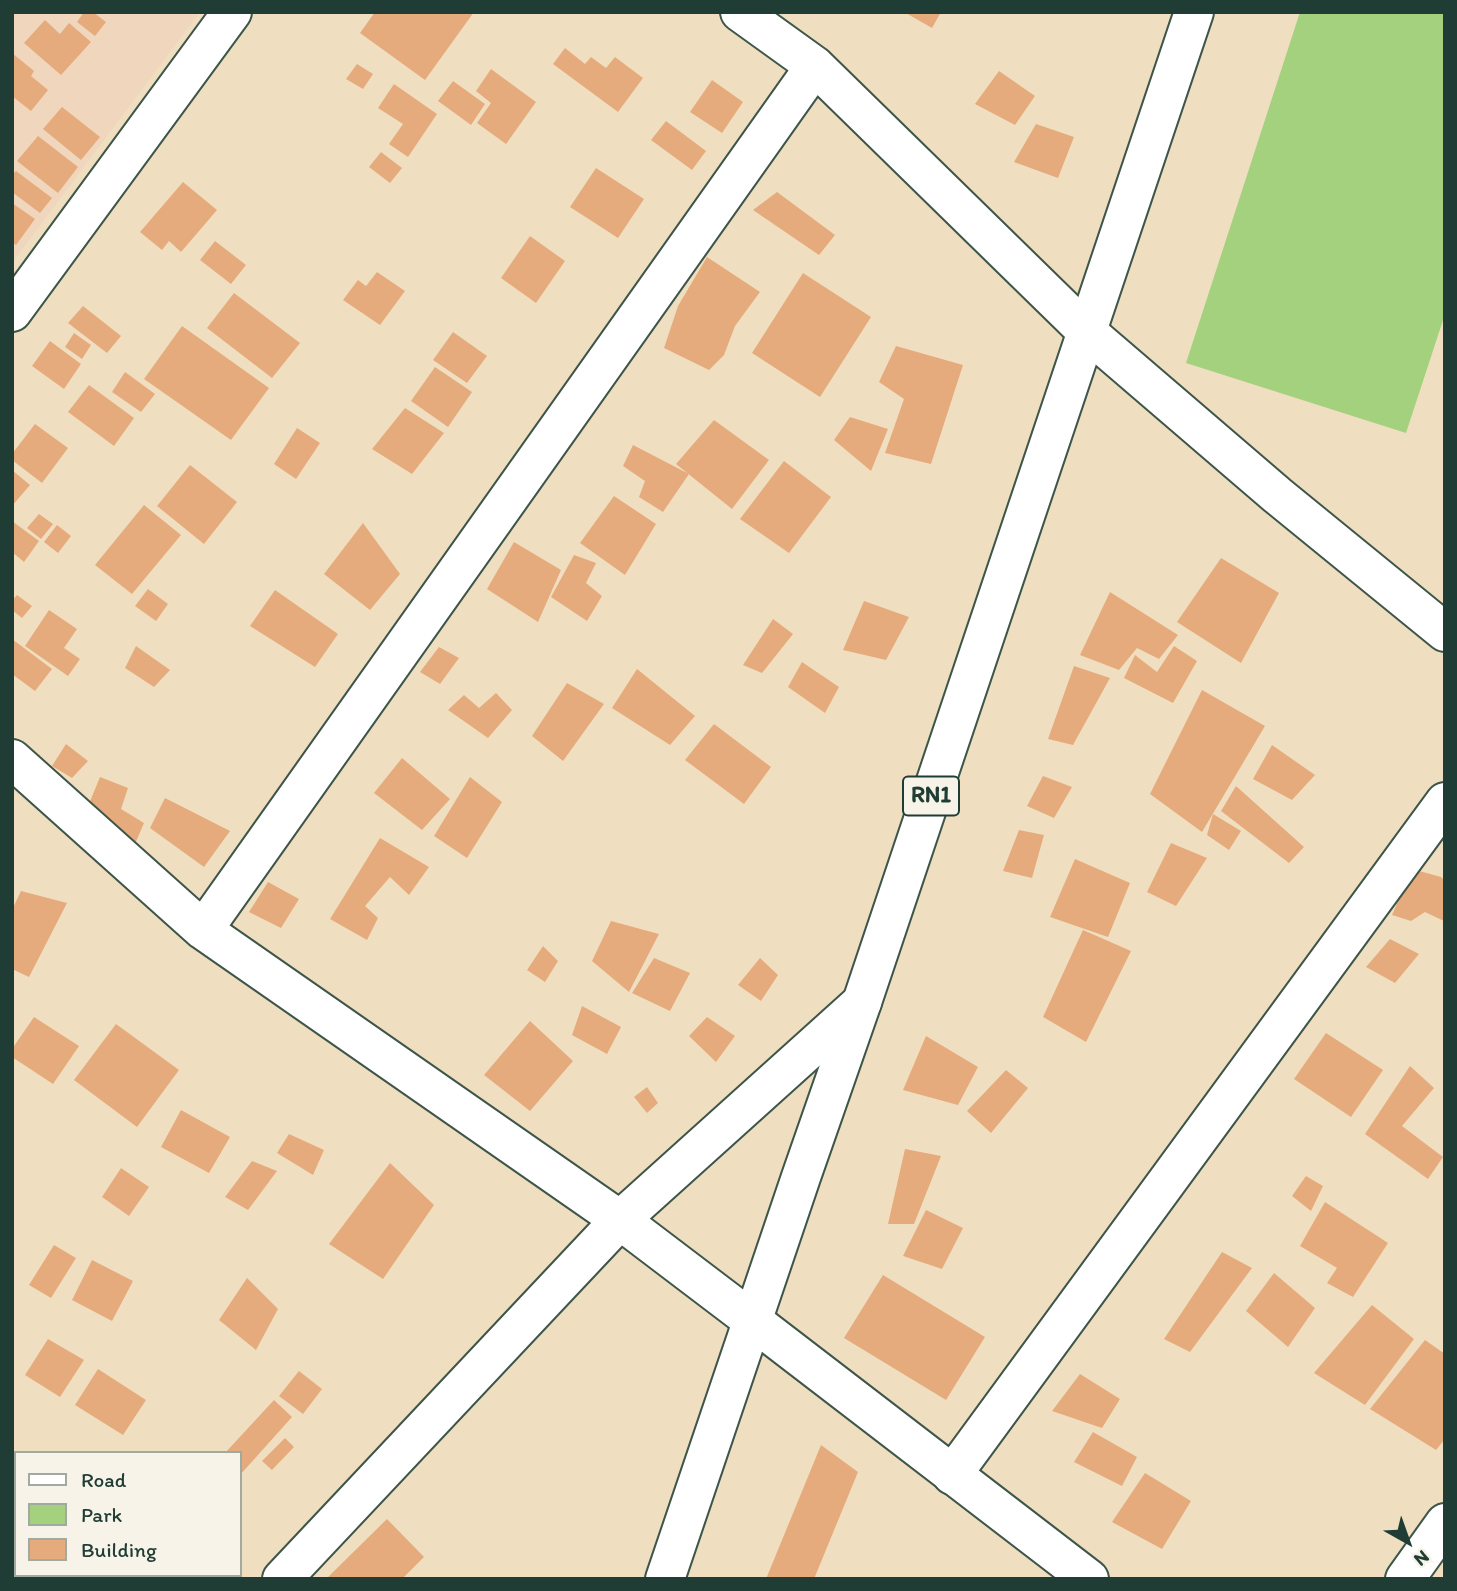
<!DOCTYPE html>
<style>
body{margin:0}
#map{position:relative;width:1457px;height:1591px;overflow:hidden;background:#efdfc0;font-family:Itim,sans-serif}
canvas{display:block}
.frame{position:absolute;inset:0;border:14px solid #1f3d34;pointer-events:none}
.legend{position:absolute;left:14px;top:1451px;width:228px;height:126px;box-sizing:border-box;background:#f7f3e8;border:2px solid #a1aaa0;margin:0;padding:9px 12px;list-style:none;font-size:21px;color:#1f3d34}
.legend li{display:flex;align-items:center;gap:14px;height:35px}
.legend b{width:35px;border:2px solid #a1aaa0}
.north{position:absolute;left:1373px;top:1507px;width:70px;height:70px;-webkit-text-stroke:5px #f7f3e8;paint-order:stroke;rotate:140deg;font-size:19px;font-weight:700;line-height:28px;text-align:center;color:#1f3d34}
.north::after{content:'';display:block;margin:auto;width:24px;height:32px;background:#1f3d34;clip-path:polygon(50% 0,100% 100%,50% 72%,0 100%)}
</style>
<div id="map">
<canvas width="1457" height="1591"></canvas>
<div class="frame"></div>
<ul class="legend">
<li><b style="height:9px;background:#fff"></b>Road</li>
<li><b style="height:19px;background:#a3d17e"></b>Park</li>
<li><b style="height:19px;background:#e6ab7c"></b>Building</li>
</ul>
<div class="north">N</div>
</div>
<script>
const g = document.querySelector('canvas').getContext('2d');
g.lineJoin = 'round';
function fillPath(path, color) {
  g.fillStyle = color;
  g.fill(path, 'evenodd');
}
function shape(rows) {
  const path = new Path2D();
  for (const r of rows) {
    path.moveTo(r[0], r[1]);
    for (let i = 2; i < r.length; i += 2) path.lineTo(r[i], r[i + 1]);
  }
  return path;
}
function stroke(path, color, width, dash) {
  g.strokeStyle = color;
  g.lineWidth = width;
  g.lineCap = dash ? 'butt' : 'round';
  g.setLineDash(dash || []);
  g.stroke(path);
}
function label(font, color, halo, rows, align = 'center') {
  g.font = font + ' Itim,sans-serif';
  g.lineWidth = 5;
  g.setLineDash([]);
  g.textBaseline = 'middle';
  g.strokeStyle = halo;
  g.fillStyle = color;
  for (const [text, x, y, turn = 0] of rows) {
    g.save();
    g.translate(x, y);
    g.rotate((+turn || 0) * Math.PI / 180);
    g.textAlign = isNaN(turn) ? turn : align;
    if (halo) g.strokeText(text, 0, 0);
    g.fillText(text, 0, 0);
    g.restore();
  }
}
const built = shape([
 [12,12,200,12,12,263]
]);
const green = shape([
 [1300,12,1445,12,1445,314,1406,433,1186,363]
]);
const building = shape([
 [84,12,93,12,106,22,95,36,77,22],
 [375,12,474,12,425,80,360,33],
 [904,12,941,12,932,28],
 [45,20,60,34,69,23,91,42,61,75,24,43],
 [565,48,585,64,591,57,606,68,615,57,643,78,618,112,553,64],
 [12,53,34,71,31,76,48,90,31,111,12,96],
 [357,64,373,74,363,89,346,79],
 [491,69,536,102,506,144,477,123,491,103,476,91],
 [999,71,1035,96,1015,125,975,104],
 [712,80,743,102,722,133,690,112],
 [453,81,485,104,471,125,438,101],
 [394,84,437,114,408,157,389,144,403,124,378,108],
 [62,107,100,137,81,160,43,129],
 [666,121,706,151,692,170,651,140],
 [1036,124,1074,137,1058,178,1014,162],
 [38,136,78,167,58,193,17,161],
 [381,152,402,168,390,183,369,167],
 [596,168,644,199,618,238,570,207],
 [16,171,52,198,40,213,12,192,12,175],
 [183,182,217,210,181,252,169,241,162,250,140,232],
 [777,192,835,235,819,255,753,210],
 [12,203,35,219,16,245,12,242],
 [530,236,565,261,536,303,501,278],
 [215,241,246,265,231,284,200,260],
 [707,257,760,292,735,326,724,355,709,370,664,348,678,306],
 [377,272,405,291,380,325,343,300,358,280,366,286],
 [803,273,871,317,820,397,752,353],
 [234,293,300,343,272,378,207,328],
 [83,306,121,336,107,353,68,323],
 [182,326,269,388,231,440,144,379],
 [453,332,487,356,467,383,433,360],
 [74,333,91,345,82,359,65,347],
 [50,341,81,364,64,389,32,366],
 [896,346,963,365,931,464,885,453,904,399,879,382],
 [435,367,472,392,448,427,411,401],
 [125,372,155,394,141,412,112,392],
 [89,385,134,418,114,446,68,412],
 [405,408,444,433,412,474,372,449],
 [850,417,888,429,871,471,834,440],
 [714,420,769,460,732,509,676,464],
 [35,424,68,448,42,483,12,460,12,454],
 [297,428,320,443,296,479,274,464],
 [633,445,689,474,663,512,639,497,645,481,623,466],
 [784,461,831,497,789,553,740,519],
 [190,465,237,502,204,544,157,506],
 [12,470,30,485,12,506],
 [614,496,656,524,625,575,580,543],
 [144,505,181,535,132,594,95,565],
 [39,514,53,524,41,539,27,528],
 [12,521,39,541,24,562,12,552],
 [363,523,400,574,370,610,324,574],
 [57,525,71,536,58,553,44,542],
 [514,542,561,570,538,622,487,589],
 [574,555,596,563,586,583,602,596,587,621,551,597],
 [1221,558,1279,593,1241,663,1177,622],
 [148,589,168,604,156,621,135,606],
 [275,590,338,634,315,667,250,626],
 [1110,592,1178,635,1159,659,1137,648,1119,670,1080,655],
 [17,595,32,606,22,618,12,610,12,601],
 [864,601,909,617,886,660,843,650],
 [49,610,77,629,64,648,80,659,68,676,25,646],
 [773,619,793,634,762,673,743,665],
 [12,639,52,669,35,691,12,674],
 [136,646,170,670,154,687,125,668],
 [1174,646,1197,661,1173,703,1124,678,1135,655,1157,672],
 [439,647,459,658,440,684,420,672],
 [802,662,839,687,825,713,788,687],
 [1074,666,1110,678,1073,745,1048,739],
 [637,669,695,716,670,745,612,708],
 [567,683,604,704,563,761,532,736],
 [1202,690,1265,726,1202,832,1150,794],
 [496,693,512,710,488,738,448,710,464,695,479,708],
 [714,724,771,767,744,804,685,760],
 [66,744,88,761,72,778,52,766],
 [1272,745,1315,775,1292,800,1253,779],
 [402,758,450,799,422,830,374,793],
 [1043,776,1072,787,1054,818,1027,806],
 [100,777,128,788,121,809,144,823,135,844,84,816],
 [470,777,502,802,467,858,434,836],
 [1236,786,1304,847,1289,863,1221,811],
 [165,798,230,831,204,867,150,828],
 [1213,814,1241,831,1229,850,1207,835],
 [1019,830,1044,835,1032,878,1003,871],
 [380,838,429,867,409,895,390,877,365,906,378,918,367,940,330,919],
 [1171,843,1207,858,1176,906,1147,892],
 [1075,859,1130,883,1108,937,1050,917],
 [1412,869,1441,877,1445,881,1444,921,1425,912,1411,921,1392,915],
 [268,882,299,899,281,928,249,912],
 [21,891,67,903,29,977,12,969,12,910],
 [611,921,659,934,629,992,592,961],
 [1083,930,1131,951,1086,1042,1043,1017],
 [1390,939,1419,954,1395,983,1366,967],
 [543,946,558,961,545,982,527,970],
 [654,958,690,973,670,1011,632,993],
 [760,958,778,975,761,1001,738,985],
 [582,1006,621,1027,607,1054,572,1035],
 [34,1017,79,1046,53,1084,12,1057,12,1049],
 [707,1017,735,1036,716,1062,689,1036],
 [530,1021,573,1061,530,1111,484,1075],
 [116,1024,179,1070,137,1127,74,1080],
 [1326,1033,1383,1070,1351,1117,1294,1079],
 [926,1036,978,1067,958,1105,903,1090],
 [1410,1066,1434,1088,1402,1126,1443,1157,1428,1179,1365,1134],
 [1006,1070,1028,1088,991,1133,967,1111],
 [647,1087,658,1103,647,1113,634,1097],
 [181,1110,230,1137,209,1173,161,1147],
 [289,1134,324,1150,313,1175,277,1153],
 [905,1149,941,1156,914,1224,888,1224],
 [252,1161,277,1171,248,1210,225,1197],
 [390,1163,434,1205,383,1279,329,1244],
 [121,1168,149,1187,129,1216,102,1197],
 [1306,1176,1323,1186,1311,1211,1292,1196],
 [1325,1202,1388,1243,1353,1297,1327,1283,1337,1268,1300,1246],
 [926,1210,963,1228,942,1269,903,1256],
 [54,1245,76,1258,51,1298,29,1285],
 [1222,1252,1252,1268,1190,1352,1164,1339],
 [92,1260,133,1281,112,1321,72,1300],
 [1274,1273,1315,1308,1288,1347,1246,1311],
 [883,1275,985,1337,946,1400,844,1338],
 [247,1278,278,1309,256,1350,219,1320],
 [1372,1305,1414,1339,1365,1405,1314,1373],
 [48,1339,84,1360,60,1397,25,1375],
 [1425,1340,1445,1354,1445,1439,1436,1450,1370,1409],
 [98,1369,146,1400,123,1435,75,1405],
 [299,1371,322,1389,303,1414,279,1396],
 [1080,1374,1120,1399,1102,1428,1052,1411],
 [274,1400,292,1417,240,1475,240,1453,225,1453],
 [1093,1432,1137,1457,1122,1486,1074,1462],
 [285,1438,294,1447,272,1470,262,1461],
 [821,1445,858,1472,814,1579,766,1579],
 [1145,1473,1191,1501,1162,1549,1112,1522],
 [387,1519,424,1557,402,1579,326,1579]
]);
const minor = shape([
 [740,12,815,66,1086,331,1277,495,1445,632],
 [12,312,232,12],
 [12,759,203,930,620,1220,753,1321],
 [203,930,815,66],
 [952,1475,1445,802],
 [282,1579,620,1220,862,1002],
 [1405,1579,1445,1523]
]);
const major = shape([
 [753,1321,1089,1579]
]);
const highway = shape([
 [665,1579,801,1177,862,1002,1194,12]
]);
const shields = [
 [931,796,56]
];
const shieldNames = [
 ["RN1",931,796]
];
fillPath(built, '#f0d6bc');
fillPath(green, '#a3d17e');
fillPath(building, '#e6ab7c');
stroke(minor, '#3e5549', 42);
stroke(major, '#3e5549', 42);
stroke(highway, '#3e5549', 42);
stroke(minor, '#fff', 38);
stroke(major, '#fff', 38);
stroke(highway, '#fff', 38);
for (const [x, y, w] of shields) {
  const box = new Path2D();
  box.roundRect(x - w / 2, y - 19.5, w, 39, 5);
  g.fillStyle = '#f7f3e8';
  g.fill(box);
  stroke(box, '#1f3d34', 2);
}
label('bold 23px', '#1f3d34', null, shieldNames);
</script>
